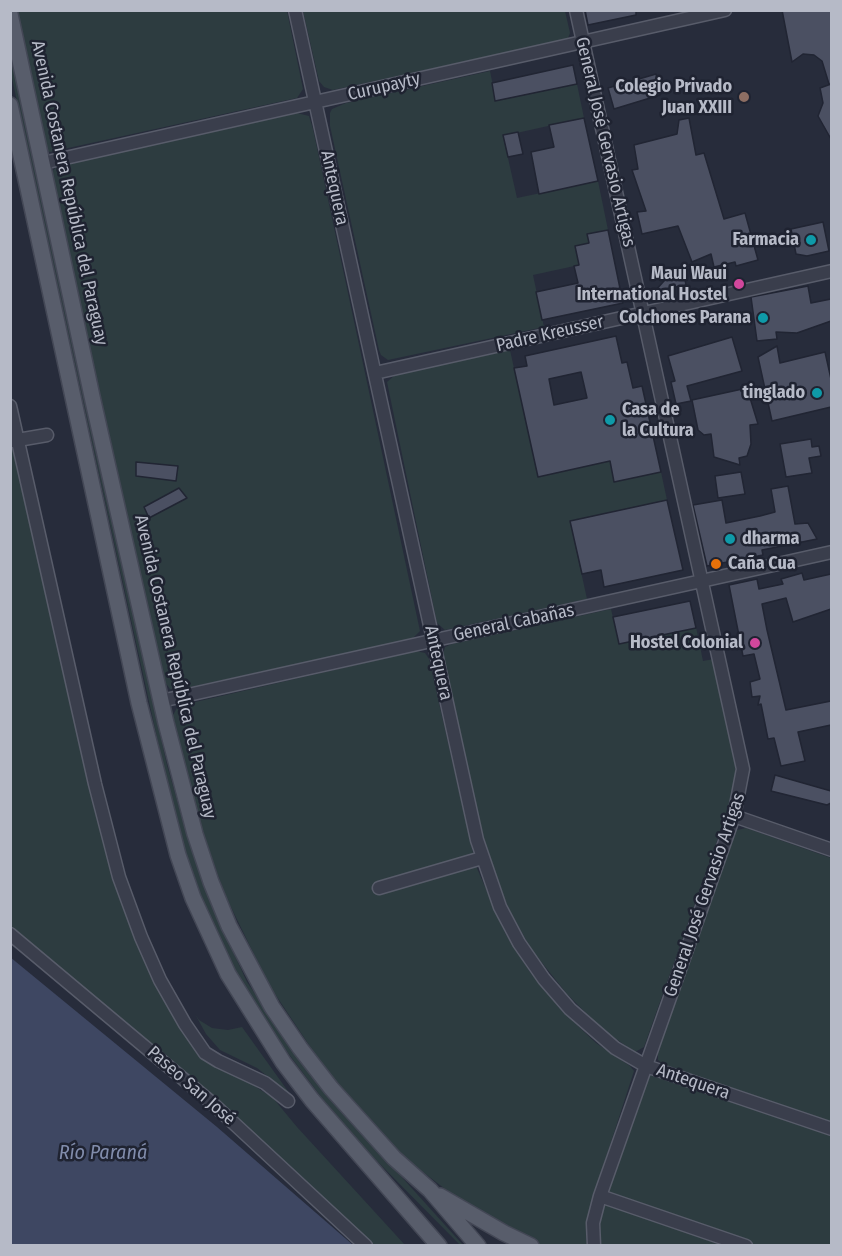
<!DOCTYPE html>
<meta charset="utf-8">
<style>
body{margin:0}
#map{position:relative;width:842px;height:1256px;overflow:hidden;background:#272c3b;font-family:"Fira Sans Condensed",sans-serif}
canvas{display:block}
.frame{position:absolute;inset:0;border:12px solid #b6bac7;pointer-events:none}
</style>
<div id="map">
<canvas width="842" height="1256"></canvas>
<div class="frame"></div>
</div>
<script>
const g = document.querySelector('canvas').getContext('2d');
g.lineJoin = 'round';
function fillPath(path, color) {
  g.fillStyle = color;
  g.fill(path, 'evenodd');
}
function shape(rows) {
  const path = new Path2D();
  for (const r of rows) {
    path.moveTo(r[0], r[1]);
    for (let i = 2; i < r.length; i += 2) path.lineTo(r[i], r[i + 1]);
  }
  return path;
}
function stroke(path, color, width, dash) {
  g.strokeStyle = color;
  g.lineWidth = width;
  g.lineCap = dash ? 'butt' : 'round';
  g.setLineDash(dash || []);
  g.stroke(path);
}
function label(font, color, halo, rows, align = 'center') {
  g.font = font + ' "Fira Sans Condensed",sans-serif';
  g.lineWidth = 5;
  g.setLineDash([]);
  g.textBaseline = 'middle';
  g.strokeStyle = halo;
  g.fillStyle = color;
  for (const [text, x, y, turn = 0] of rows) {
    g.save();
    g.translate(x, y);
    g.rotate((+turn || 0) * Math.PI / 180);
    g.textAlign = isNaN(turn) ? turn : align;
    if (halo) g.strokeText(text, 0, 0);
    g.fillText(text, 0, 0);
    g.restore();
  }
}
const green = shape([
 [15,11,287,11,303,89,297,98,50,152,46,151],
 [303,11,565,11,570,33,568,38,559,41,333,90,324,87,319,81],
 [10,48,74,347,167,765,189,842,211,904,247,982,297,1056,334,1102,463,1245,460,1245,368,1152,321,1097,267,1025,227,957,209,917,183,845,163,765,11,74],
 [490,71,496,101,577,84,584,118,503,136,517,198,598,181,608,230,588,234,589,243,575,246,579,265,533,275,544,327,388,360,381,355,379,350,330,126,330,113,332,109,346,103],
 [297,113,309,116,313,129,420,631,412,639,181,689,170,689,162,678,50,173,58,166],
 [510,350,538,477,610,461,614,482,661,472,667,500,570,521,587,599,445,630,437,623,387,382,395,375],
 [16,445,125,902,196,1048,273,1098,297,1127,405,1245,373,1245,310,1186,11,929,10,446],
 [611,609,619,644,696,627,703,661,714,659,736,768,734,793,644,1047,635,1052,603,1030,567,994,531,949,509,909,493,871,483,837,443,654,445,647,452,644],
 [416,651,425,653,429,659,476,866,505,933,530,972,561,1010,596,1043,630,1066,634,1071,590,1207,586,1232,587,1245,540,1245,530,1241,449,1192,406,1159,387,1140,323,1066,269,985,226,897,196,814,172,717,178,706],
 [746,828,831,858,831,1122,665,1065,658,1060,658,1052,731,836,737,830],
 [195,1014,199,1020,212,1028,228,1030,242,1027,290,1094,257,1068,220,1050,206,1034],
 [646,1066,831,1129,831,1245,594,1246,592,1235]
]);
const water = shape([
 [10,957,217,1127,353,1245,11,1245]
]);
const building = shape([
 [585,10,636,10,636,15,588,25,585,10],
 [782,10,831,10,831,84,829,84,822,61,814,55,803,54,792,62,782,10],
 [573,65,577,84,495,101,492,83,573,65],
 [656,74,660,95,614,109,608,88,656,74],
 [831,84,831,139,818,116,823,103,820,88,831,84],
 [584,118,598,181,539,194,531,152,554,147,549,125,584,118],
 [689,118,696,155,704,153,724,219,745,213,758,260,736,266,735,262,714,267,711,254,692,262,678,226,642,234,637,212,646,211,632,170,638,169,634,145,677,134,679,120,689,118],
 [518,132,523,154,508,157,503,135,518,132],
 [823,222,829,251,807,256,796,254,791,229,823,222],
 [608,230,623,303,542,320,536,292,578,283,574,266,579,265,575,246,589,243,587,234,608,230],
 [683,268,686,285,655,291,664,281,666,269,683,268],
 [808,286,811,303,831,299,831,321,797,333,776,332,777,339,757,341,751,297,808,286],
 [616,336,622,363,627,362,633,388,642,386,661,472,614,482,610,461,538,477,514,368,527,366,525,356,616,336],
 [581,372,587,398,554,405,549,379,581,372],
 [732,337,742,371,687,386,691,401,676,404,671,382,675,381,668,356,732,337],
 [777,346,780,363,825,352,831,379,831,407,772,421,758,357,777,346],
 [747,388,758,424,750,425,751,444,747,456,739,458,740,465,714,457,711,434,704,435,698,430,692,400,747,388],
 [811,439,812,447,819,446,821,456,809,458,812,473,786,477,780,444,811,439],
 [136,462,178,466,176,481,136,476,136,462],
 [741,472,745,494,718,498,715,476,741,472],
 [788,486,795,524,808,523,817,539,762,550,763,555,707,566,693,505,722,500,726,523,760,516,775,512,771,489,788,486],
 [179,488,187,498,149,518,144,507,179,488],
 [667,500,683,570,604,587,601,570,582,574,570,521,667,500],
 [802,573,804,580,831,574,831,609,793,622,786,598,762,604,767,630,786,710,831,701,831,725,798,732,805,761,781,766,774,738,768,739,761,704,758,705,760,696,752,697,750,682,760,679,754,654,743,656,729,585,757,579,759,589,783,584,781,579,802,573],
 [690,601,696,628,619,644,613,617,690,601],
 [775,775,831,791,831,803,827,805,771,791,775,775]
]);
const minor = shape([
 [295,10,477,840,500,907,519,943,544,979,570,1009,615,1048,646,1066,832,1129],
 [576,10,743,769,734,816,600,1196,593,1223,594,1246],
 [43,163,725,10],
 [375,373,832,271],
 [10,406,95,784,119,877,141,937,160,980,185,1024,205,1053,218,1061,265,1083,288,1101],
 [12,441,47,435],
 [161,701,832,552],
 [734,816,832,850],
 [379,888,482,858],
 [10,934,212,1103,366,1246],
 [600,1196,746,1246]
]);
const major = shape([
 [10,14,93,401,166,723,195,834,211,882,229,926,272,1007,300,1048,331,1088,394,1158,430,1190,478,1246],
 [10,105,139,703,178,855,193,898,228,974,283,1062,312,1100,439,1246],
 [440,1196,504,1233,531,1246]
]);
const markers = [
 [744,97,6,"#8d6e63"],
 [811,240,6,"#0f9aa8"],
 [739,284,6,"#d1479c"],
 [763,318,6,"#0f9aa8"],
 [817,393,6,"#0f9aa8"],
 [610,420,6,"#0f9aa8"],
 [730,539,6,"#0f9aa8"],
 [716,564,6,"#e8710a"],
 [755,643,6,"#d1479c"]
];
const streetNames = [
 ["Curupayty",384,87,-13],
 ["General José Gervasio Artigas",605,142,77],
 ["Antequera",334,188,78],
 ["Avenida Costanera República del Paraguay",69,193,78],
 ["Padre Kreusser",550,334,-13],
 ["General Cabañas",514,623,-12],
 ["Antequera",438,663,78],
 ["Avenida Costanera República del Paraguay",175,667,77],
 ["General José Gervasio Artigas",705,895,-71],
 ["Antequera",693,1082,19],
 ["Paseo San José",191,1086,41]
];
const poiNames = [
 ["Colegio Privado",732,87],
 ["Juan XXIII",732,108],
 ["Farmacia",799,240],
 ["Maui Waui",727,274],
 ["International Hostel",727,295],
 ["Colchones Parana",751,318],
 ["tinglado",805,393],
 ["Casa de",622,410,"left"],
 ["la Cultura",622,431,"left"],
 ["dharma",742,539,"left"],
 ["Caña Cua",728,564,"left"],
 ["Hostel Colonial",743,643]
];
const waterNames = [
 ["Río Paraná",103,1153]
];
fillPath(green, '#2d3c40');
fillPath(water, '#3e4762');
fillPath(building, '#4b5062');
stroke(building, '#212533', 1.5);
stroke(minor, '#585c6a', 15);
stroke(major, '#434755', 18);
stroke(minor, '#3a3e4c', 12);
stroke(major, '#585d6b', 15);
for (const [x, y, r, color] of markers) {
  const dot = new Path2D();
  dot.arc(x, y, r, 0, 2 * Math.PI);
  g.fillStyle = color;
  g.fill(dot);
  stroke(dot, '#1f2331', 2);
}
label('18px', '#b6bac7', '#1f2331', streetNames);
label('bold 18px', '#b6bac7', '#1f2331', poiNames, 'right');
label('italic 20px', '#818cab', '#1f2331', waterNames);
</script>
